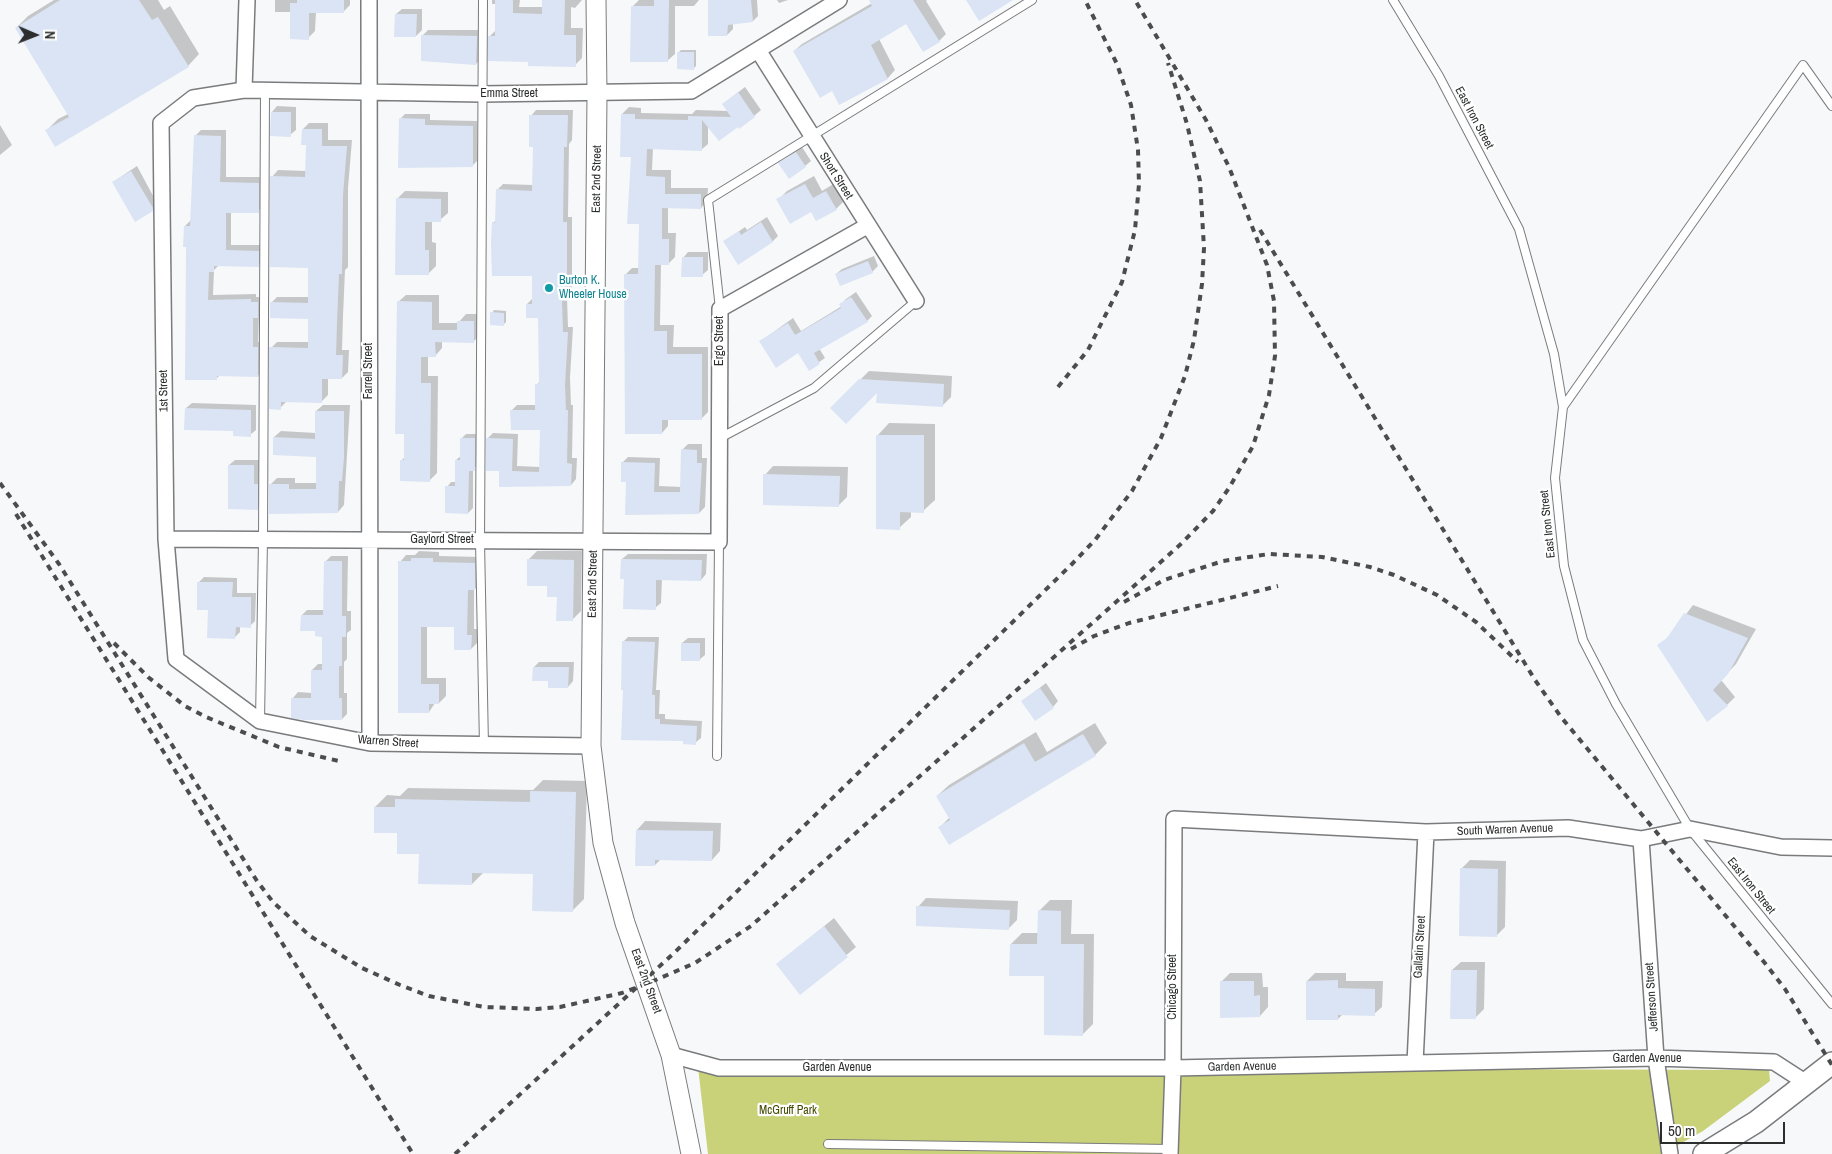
<!DOCTYPE html>
<style>
body{margin:0}
#map{position:relative;width:1832px;height:1154px;overflow:hidden;background:#f7f8fa;font-family:"Archivo Narrow",sans-serif}
canvas{display:block}
.north{position:absolute;left:10px;top:10px;width:50px;height:50px;-webkit-text-stroke:4px #fff;paint-order:stroke;rotate:91deg;font-size:14px;font-weight:700;line-height:20px;text-align:center;color:#2c2d2d}
.north::after{content:'';display:block;margin:auto;width:18px;height:22px;background:#2c2d2d;clip-path:polygon(50% 0,100% 100%,50% 72%,0 100%)}
.scale{position:absolute;left:1660px;top:1122px;width:125px;height:22px;box-sizing:border-box;border:2px solid #2c2d2d;border-top:0;padding-left:6px;font-size:15px;line-height:18px;white-space:nowrap;color:#2c2d2d;-webkit-text-stroke:4px #fff;paint-order:stroke}
</style>
<div id="map">
<canvas width="1832" height="1154"></canvas>
<div class="north">N</div>
<div class="scale">50 m</div>
</div>
<script>
const g = document.querySelector('canvas').getContext('2d');
g.lineJoin = 'round';
function fillPath(path, color) {
  g.fillStyle = color;
  g.fill(path, 'evenodd');
}
function shape(rows) {
  const path = new Path2D();
  for (const r of rows) {
    path.moveTo(r[0], r[1]);
    for (let i = 2; i < r.length; i += 2) path.lineTo(r[i], r[i + 1]);
  }
  return path;
}
function stroke(path, color, width, dash) {
  g.strokeStyle = color;
  g.lineWidth = width;
  g.lineCap = dash ? 'butt' : 'round';
  g.setLineDash(dash || []);
  g.stroke(path);
}
function label(font, color, halo, rows, align = 'center') {
  g.font = font + ' "Archivo Narrow",sans-serif';
  g.lineWidth = 4.5;
  g.setLineDash([]);
  g.textBaseline = 'middle';
  g.strokeStyle = halo;
  g.fillStyle = color;
  for (const [text, x, y, turn = 0] of rows) {
    g.save();
    g.translate(x, y);
    g.rotate((+turn || 0) * Math.PI / 180);
    g.textAlign = isNaN(turn) ? turn : align;
    if (halo) g.strokeText(text, 0, 0);
    g.fillText(text, 0, 0);
    g.restore();
  }
}
const green = shape([
 [698,1067,1769,1070,1770,1081,1703,1131,1662,1154,708,1154]
]);
const shadow = shape([
 [54,0,158,0,164,10,170,6,199,54,188,66,47,130,58,119,68,114,16,28,28,16],
 [275,0,350,0,350,5,343,12,316,12,315,31,308,38,292,12,275,12],
 [492,0,520,0,519,7,543,7,543,0,582,0,575,8,571,7,571,28,583,28,582,58,575,65,529,61,490,36,496,30,496,4,492,4],
 [639,0,699,0,694,6,675,6,675,54,667,61,632,7],
 [710,0,757,0,758,16,753,21,733,23,733,29,727,35],
 [777,0,788,0,779,3],
 [874,0,927,0,926,1,946,34,939,41,906,22,879,39,895,70,888,78,840,103,832,90,794,51,802,44,872,3],
 [402,9,422,9,422,30,416,36,396,14],
 [428,30,482,30,481,58,476,64,423,35],
 [681,50,696,50,696,66,694,68,679,52],
 [745,87,761,110,754,116,708,126,708,144,701,150,653,148,652,170,671,170,671,188,708,188,707,201,701,208,668,207,668,233,676,233,675,257,668,264,661,264,660,325,674,325,673,347,708,347,708,412,701,419,668,418,668,426,662,433,626,274,632,268,640,268,640,223,632,156,622,114,629,107,641,108,641,113,692,114,696,110,728,111,723,104],
 [277,106,296,107,296,130,290,135,272,112],
 [536,110,573,110,572,140,569,144,568,217,572,217,572,294,567,298,568,327,573,327,570,378,571,405,573,405,572,458,577,458,576,479,571,485,501,469,487,439,493,433,518,434,517,466,540,467,541,429,511,411,517,405,536,405,537,385,540,381,540,317,527,304,533,298,533,275,493,223,496,220,497,190,503,184,533,185,534,146,531,116],
 [405,114,430,114,430,120,477,121,477,161,472,166,400,119],
 [309,123,328,123,328,140,352,140,348,188,348,267,345,270,343,316,342,350,349,350,348,372,342,378,328,378,328,395,321,402,286,402,280,408,271,348,277,342,310,342,309,317,271,303,277,297,310,297,310,266,272,177,278,170,307,171,307,144,303,129],
 [0,125,12,145,0,155],
 [201,130,226,130,226,177,264,177,264,206,258,211,231,211,231,245,264,245,264,260,258,265,219,265,214,270,213,295,256,294,256,297,264,297,264,311,259,316,258,342,263,342,263,370,258,376,220,375,216,379,185,226,191,220,195,136],
 [802,147,811,161,805,166,780,163],
 [137,166,158,205,152,210,113,182],
 [814,176,822,191,835,183,845,200,836,209,778,200,787,191],
 [405,191,448,192,448,213,440,220,432,220,432,242,436,243,436,266,428,274,397,199],
 [767,217,778,236,773,241,725,241,745,227,747,230],
 [688,252,708,252,708,270,702,275,683,258],
 [874,256,878,266,872,272,836,274,842,269],
 [856,292,872,316,867,321,819,348,825,358,809,369,798,352,761,341,793,318,801,331,842,306,841,304,846,299],
 [406,295,439,295,439,323,458,323,466,314,481,314,481,334,473,342,442,341,442,348,435,356,428,356,428,376,438,376,437,473,429,481,401,461,405,457,398,302],
 [494,310,506,311,506,322,504,324,492,313],
 [869,371,952,376,951,397,942,406,878,390,832,408],
 [192,403,256,405,256,430,250,435,186,408],
 [323,405,350,405,344,505,338,512,270,485,277,478,295,478,295,483,317,483,317,456,274,437,281,431,316,433,316,411],
 [889,423,935,424,935,500,923,511,911,511,911,517,899,528,878,435],
 [466,434,479,434,479,464,473,469,473,508,468,513,447,487,451,482,456,482,456,460,462,455,462,438],
 [688,444,702,444,702,458,707,458,705,507,699,513,627,481,622,463,628,457,660,458,659,486,682,487,682,450],
 [235,460,259,460,259,479,263,479,263,503,257,508,229,465],
 [773,466,848,467,847,497,839,505,765,475],
 [419,551,439,552,439,556,481,557,482,582,474,590,474,629,478,629,478,642,471,649,455,626,427,626,427,678,446,678,446,696,439,703,435,703,429,712,399,712,400,562,406,555,415,555],
 [537,551,582,551,581,611,572,620,558,596,528,560],
 [628,554,707,554,706,574,701,580,662,579,661,603,655,608,625,578,622,559],
 [331,556,348,556,347,611,351,611,351,630,347,633,347,659,344,662,344,693,347,693,347,714,342,719,293,698,298,692,312,693,312,670,318,664,323,664,323,635,302,615,307,610,325,610,325,562],
 [204,577,237,578,237,593,256,593,255,621,250,626,240,626,240,632,235,637,209,609,199,582],
 [1693,605,1756,629,1736,664,1721,680,1735,697,1727,705,1659,646,1671,634],
 [628,637,659,637,656,690,660,690,659,714,665,714,665,719,702,721,701,738,695,743,684,740,622,739,624,689,623,642],
 [688,638,705,638,705,655,699,660,682,643],
 [539,662,574,662,573,681,568,687,550,680,534,667],
 [1046,683,1058,701,1053,707,1022,701],
 [1095,723,1107,743,1095,755,949,843,940,827,950,817,937,796,949,785,1036,732,1047,752],
 [543,780,587,781,584,899,573,910,534,873,484,872,472,884,420,853,375,807,387,795,400,796,408,788,533,790],
 [645,821,721,823,720,851,712,860,661,859,655,865,637,830],
 [1470,860,1506,861,1505,927,1496,936,1461,869],
 [926,898,1018,901,1017,920,1009,928,918,907],
 [1050,900,1072,900,1071,934,1094,934,1093,1024,1083,1034,1045,975,1011,944,1022,933,1039,933,1039,911],
 [834,918,856,947,801,993,778,964],
 [1461,962,1485,962,1484,1009,1475,1018,1452,970],
 [1230,973,1262,973,1263,987,1268,987,1268,1007,1260,1016,1221,982],
 [1315,973,1346,973,1346,981,1383,981,1382,1007,1374,1014,1343,1014,1338,1019,1307,981]
]);
const building = shape([
 [60,0,139,0,152,20,158,17,189,67,55,147,45,130,69,117,15,28],
 [297,0,344,0,344,13,309,13,309,40,290,39,290,3,297,3],
 [495,0,513,0,513,13,542,14,542,0,565,0,564,35,576,35,576,67,528,66,528,62,488,61,488,36,495,36],
 [654,0,669,0,668,62,630,62,631,6,654,6],
 [708,0,751,0,753,22,728,25,727,36,708,36],
 [869,0,913,0,940,42,923,52,906,24,871,45,888,79,839,105,832,91,820,98,793,51,872,6],
 [966,0,1013,0,979,21],
 [395,14,417,14,416,37,394,37],
 [421,35,477,36,476,65,421,61],
 [677,52,694,52,694,70,677,69],
 [738,92,755,117,739,129,738,127,719,141,702,120,702,151,647,149,646,176,665,177,665,194,701,194,701,209,662,208,662,239,669,239,669,265,655,265,654,331,667,331,667,354,702,354,702,420,662,420,662,434,625,434,624,274,638,274,639,224,627,224,631,157,620,157,621,114,635,114,635,119,688,120,688,116,731,117,722,104],
 [271,112,291,112,291,137,270,136],
 [529,115,568,115,567,147,564,147,563,222,567,222,567,301,562,301,563,332,568,332,565,385,566,410,568,410,567,463,572,464,571,486,499,487,499,471,486,471,486,438,513,439,512,471,539,472,540,430,511,430,510,410,535,410,535,384,539,384,538,318,526,318,526,304,532,304,532,276,492,276,491,243,492,222,495,223,496,189,532,191,533,147,529,147],
 [399,118,425,119,425,125,473,126,473,167,398,168],
 [302,129,322,129,322,146,347,146,343,195,342,274,339,274,337,323,336,355,343,355,342,379,322,379,322,403,281,402,281,410,269,409,269,347,308,348,308,319,270,318,270,302,308,303,308,268,270,267,270,176,305,177,306,145,301,145],
 [194,135,221,136,220,182,259,183,259,213,226,213,226,250,259,251,259,267,214,266,214,272,209,272,208,300,251,299,251,302,258,302,258,318,253,318,253,347,258,347,258,377,217,376,217,380,185,380,186,247,183,247,184,226,190,226],
 [796,152,806,167,789,179,778,163],
 [131,171,153,208,153,211,135,222,112,182],
 [805,184,813,198,826,191,837,210,816,221,811,212,790,224,776,199],
 [396,198,441,199,441,222,425,222,425,250,429,250,429,275,395,275],
 [761,222,773,242,738,265,723,241,739,231,741,235],
 [682,257,703,257,703,277,681,277],
 [868,261,873,273,840,286,835,274],
 [851,297,868,322,814,353,820,364,809,371,798,353,776,368,759,341,788,323,795,335,841,308,839,304],
 [397,301,432,302,432,330,457,330,457,321,474,321,474,343,435,342,436,357,421,357,421,383,431,383,430,482,400,481,400,460,404,460,404,434,395,434],
 [490,312,504,313,504,326,490,325],
 [859,379,944,384,943,407,876,403,877,393,846,424,830,408],
 [185,408,251,410,251,437,233,436,233,431,184,430],
 [315,411,344,411,344,457,342,481,339,481,338,513,269,514,269,484,289,484,289,489,316,489,316,457,273,455,273,437,315,439],
 [876,435,924,435,924,513,900,512,900,530,876,529],
 [460,438,475,438,475,471,469,471,468,514,445,513,445,486,455,486,455,460,460,460],
 [681,449,697,450,697,463,702,463,699,514,625,515,626,482,621,482,621,462,655,463,654,492,680,492],
 [228,465,254,465,254,484,258,484,258,510,228,509],
 [763,474,840,476,839,507,763,505],
 [411,558,433,558,433,562,475,563,475,590,468,590,467,635,472,635,471,650,454,650,454,627,421,627,421,684,439,684,439,704,429,704,429,713,398,713,398,561,411,561],
 [527,559,574,560,573,621,556,621,557,597,547,597,547,586,527,586],
 [621,559,702,560,701,581,656,580,656,610,623,609,624,579,620,579],
 [324,561,342,561,342,616,346,616,346,637,342,637,342,666,339,666,339,698,342,698,342,720,304,720,291,718,291,698,311,698,311,670,322,670,322,637,315,636,315,631,300,631,301,615,323,615],
 [197,582,233,582,232,597,251,597,251,628,236,627,235,639,207,638,208,610,197,610],
 [1684,613,1748,638,1728,674,1713,690,1728,706,1707,722,1657,645,1667,638],
 [622,641,655,642,652,695,655,695,655,719,660,719,660,724,697,726,696,745,683,744,683,741,621,740,623,690,621,690],
 [681,643,700,643,700,661,681,661],
 [533,667,569,667,568,688,548,688,548,681,532,681],
 [1040,688,1054,708,1035,721,1021,701],
 [1083,734,1096,756,949,845,938,827,950,820,936,796,1024,743,1035,762],
 [530,791,576,792,573,912,532,911,533,874,472,873,472,885,418,884,419,854,397,854,397,833,374,833,374,807,395,807,395,799,530,802],
 [636,830,713,831,712,861,655,860,655,866,635,866],
 [1460,868,1498,869,1497,937,1459,936],
 [916,906,1010,910,1009,930,916,926],
 [1038,910,1061,911,1061,944,1084,944,1083,1036,1044,1035,1044,976,1009,976,1010,944,1037,944],
 [824,926,848,957,800,995,776,964],
 [1451,970,1477,970,1476,1019,1450,1019],
 [1338,980,1338,988,1375,989,1375,1016,1338,1015,1338,1020,1306,1020,1306,981],
 [1220,981,1254,981,1254,996,1260,995,1260,1017,1220,1018]
]);
const service = shape([
 [483,0,480,541,484,746],
 [1393,0,1439,76,1519,229,1554,354,1563,407,1555,478,1564,566,1583,640,1616,704,1690,829,1832,1004],
 [720,309,708,200,1032,0],
 [1563,407,1803,65,1832,106],
 [720,438,814,388,916,301],
 [260,721,263,539,265,91],
 [717,756,719,542],
 [828,1144,1170,1149]
]);
const minor = shape([
 [369,0,370,743],
 [758,50,916,301],
 [244,90,247,0],
 [166,539,719,542,720,309,867,226],
 [591,746,370,743,260,721,176,659,166,539,161,123,193,98,244,90,482,94,691,91,839,0],
 [1641,839,1656,1058,1670,1154],
 [671,1055,719,1068,1173,1068,1656,1058,1774,1062,1808,1084],
 [1415,1063,1426,832],
 [1170,1154,1173,1068,1174,819,1426,832,1568,828,1641,839,1690,829,1781,847,1832,848]
]);
const tertiary = shape([
 [596,0,597,94,591,746,603,843,625,923,671,1055,691,1154]
]);
const secondary = shape([
 [1704,1154,1756,1122,1832,1063]
]);
const rail = shape([
 [1260,230,1535,680,1561,717,1764,962,1785,989,1832,1065],
 [1058,387,1088,350,1122,282,1135,230,1139,184,1138,150,1131,105,1117,64,1085,0],
 [0,483,59,564,257,881,273,902,310,936,362,968,400,985,429,996,484,1007,537,1009,560,1007,622,993,651,982,695,963,751,926,1125,594,1182,543,1213,511,1229,488,1253,446,1269,395,1275,356,1274,301,1267,265,1229,167,1206,120,1135,0],
 [16,514,413,1154],
 [1124,602,1164,580,1223,561,1269,554,1322,557,1370,567,1394,575,1437,595,1476,622,1518,662],
 [114,643,148,677,185,706,206,717,279,747,343,762],
 [1071,649,1094,636,1129,623,1278,586],
 [455,1154,674,953,1072,564,1095,540,1132,491,1161,438,1185,376,1194,340,1202,284,1204,248,1200,181,1187,124,1168,63]
]);
const markers = [
 [549,288,5,"#0f9aa8"]
];
const streetNames = [
 ["Emma Street",509,94],
 ["East Iron Street",1474,118,62],
 ["Short Street",836,176,58],
 ["East 2nd Street",597,179,-89],
 ["Ergo Street",720,341,-90],
 ["Farrell Street",369,371,-90],
 ["1st Street",164,391,-91],
 ["East Iron Street",1548,524,-96],
 ["Gaylord Street",442,540],
 ["East 2nd Street",593,584,-89],
 ["Warren Street",388,742,4],
 ["South Warren Avenue",1505,830,-2],
 ["East Iron Street",1751,886,51],
 ["Gallatin Street",1420,947,-87],
 ["East 2nd Street",646,981,70],
 ["Chicago Street",1173,987,-90],
 ["Jefferson Street",1652,997,-94],
 ["Garden Avenue",1647,1059],
 ["Garden Avenue",1242,1067,-1],
 ["Garden Avenue",837,1068]
];
const cultureNames = [
 ["Burton K.",559,281],
 ["Wheeler House",559,295]
];
const parkNames = [
 ["McGruff Park",788,1111]
];
fillPath(green, '#c9d278');
fillPath(shadow, '#0003');
fillPath(building, '#dae4f4');
stroke(service, '#7a7b7d', 10);
stroke(minor, '#7a7b7d', 18);
stroke(tertiary, '#7a7b7d', 21);
stroke(secondary, '#7a7b7d', 24);
stroke(service, '#fff', 8);
stroke(minor, '#fff', 15);
stroke(tertiary, '#fff', 19);
stroke(secondary, '#fff', 21);
stroke(rail, '#4b4c4c', 4, [6, 6]);
for (const [x, y, r, color] of markers) {
  const dot = new Path2D();
  dot.arc(x, y, r, 0, 2 * Math.PI);
  g.fillStyle = color;
  g.fill(dot);
  stroke(dot, '#fff', 2);
}
label('12px', '#2c2d2d', '#fff', streetNames);
label('12px', '#0d838f', '#fff', cultureNames, 'left');
label('12px', '#464a00', '#fff', parkNames);
</script>
